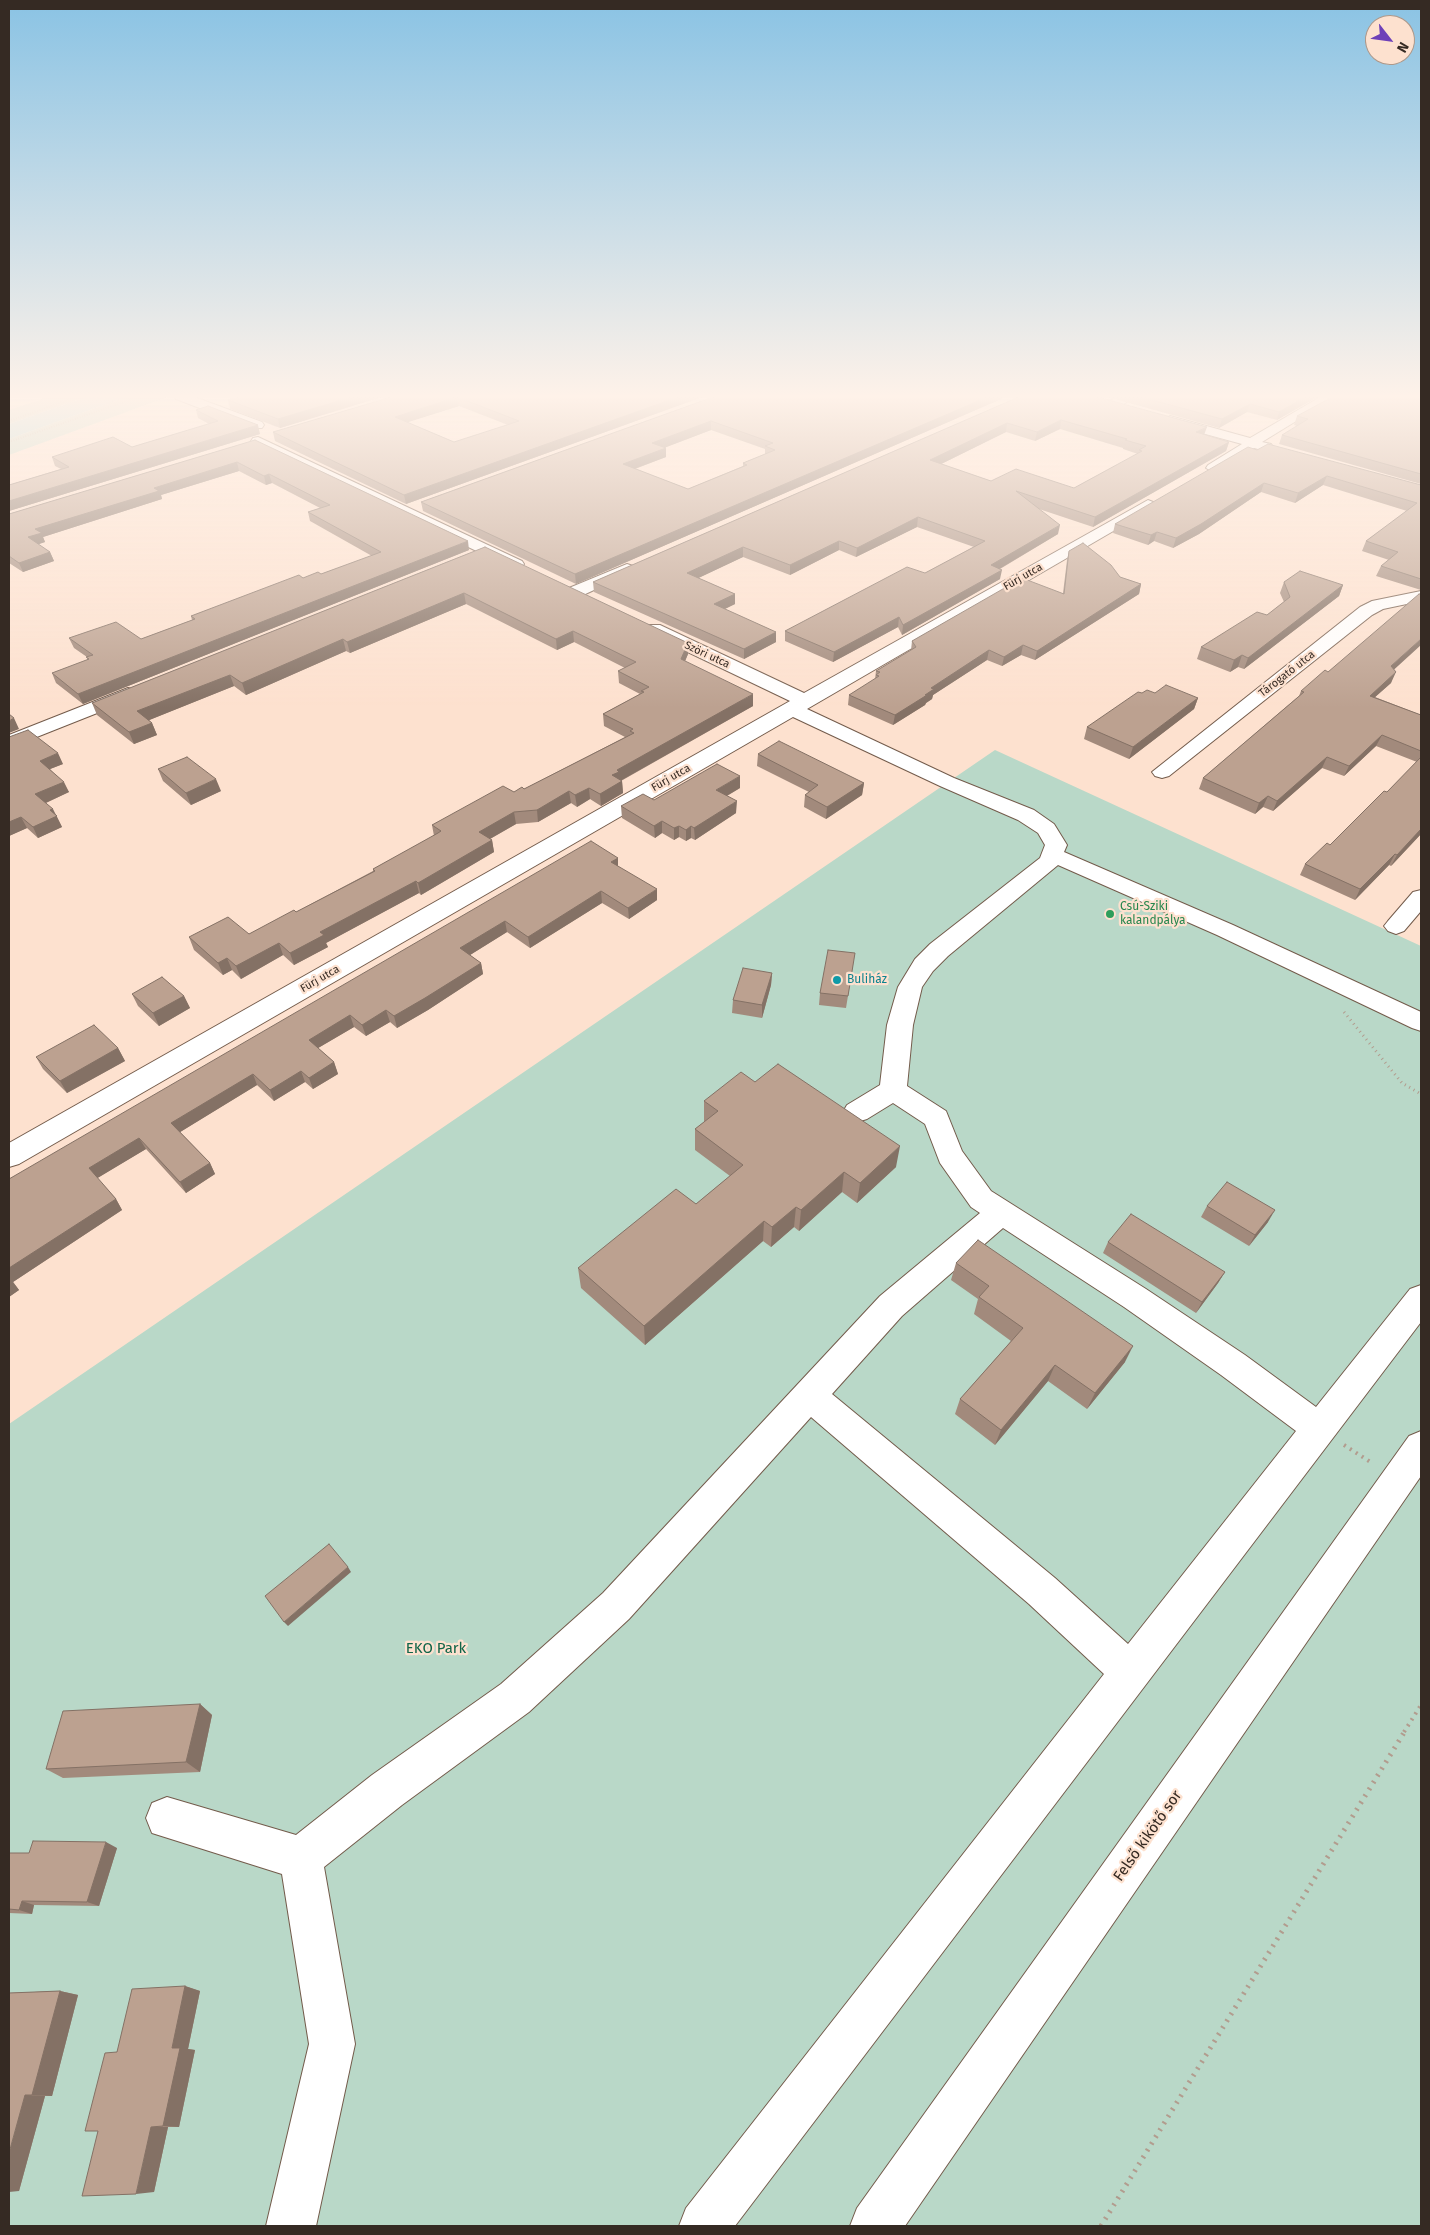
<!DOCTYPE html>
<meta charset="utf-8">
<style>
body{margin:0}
#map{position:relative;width:1430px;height:2235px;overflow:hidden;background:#fde1cf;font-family:"Fira Sans",sans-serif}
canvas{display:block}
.frame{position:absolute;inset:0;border:10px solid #352a23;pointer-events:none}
.north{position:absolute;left:1365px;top:15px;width:50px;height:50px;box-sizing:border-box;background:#fde1cf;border:1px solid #ad988a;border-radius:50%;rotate:120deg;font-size:14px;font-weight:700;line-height:20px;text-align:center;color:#352a23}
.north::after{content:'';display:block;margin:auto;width:18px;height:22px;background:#6e40b8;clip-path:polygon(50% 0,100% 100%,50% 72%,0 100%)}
</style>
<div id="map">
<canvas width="1430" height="2235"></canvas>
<div class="frame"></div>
<div class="north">N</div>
</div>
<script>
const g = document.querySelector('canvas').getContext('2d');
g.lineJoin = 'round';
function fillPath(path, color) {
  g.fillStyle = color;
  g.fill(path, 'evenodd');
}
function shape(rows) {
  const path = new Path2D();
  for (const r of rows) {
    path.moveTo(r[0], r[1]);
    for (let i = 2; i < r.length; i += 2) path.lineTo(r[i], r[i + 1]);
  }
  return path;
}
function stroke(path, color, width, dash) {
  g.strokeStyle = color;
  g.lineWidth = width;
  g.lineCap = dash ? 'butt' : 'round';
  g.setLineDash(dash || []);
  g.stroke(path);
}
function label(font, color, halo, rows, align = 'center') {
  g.font = font + ' "Fira Sans",sans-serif';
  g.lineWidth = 4.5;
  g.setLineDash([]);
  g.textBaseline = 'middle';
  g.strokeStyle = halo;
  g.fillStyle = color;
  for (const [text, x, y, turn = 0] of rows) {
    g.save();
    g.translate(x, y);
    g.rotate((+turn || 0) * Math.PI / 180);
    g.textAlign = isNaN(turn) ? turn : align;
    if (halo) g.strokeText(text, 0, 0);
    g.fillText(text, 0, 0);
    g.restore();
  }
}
const green = shape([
 [51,396,89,396,9,424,9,410],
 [129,396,170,396,9,455,9,439],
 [995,750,1421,946,1421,2226,9,2226,9,1424]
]);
const water = shape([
 [89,396,129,396,9,439,9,424]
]);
const pathFar3 = shape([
 [9,421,80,396],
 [9,442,141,396]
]);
const pathFar2 = shape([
 [1344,1012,1402,1083,1421,1094]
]);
const pathFar1 = shape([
 [1344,1445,1372,1463],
 [1404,1732,1421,1705]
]);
const path = shape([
 [1101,2226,1405,1731]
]);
const minor = shape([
 [175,396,192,396,262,422,264,425,262,428,252,428,176,399,175,396],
 [1121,396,1136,396,1119,407,1109,407,1108,404,1109,401,1121,396],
 [1322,396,1337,396,1262,442,1271,444,1273,447,1271,450,1266,451,1254,448,1213,472,1206,468,1208,465,1242,444,1165,423,1163,420,1170,416,1250,438,1322,396],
 [258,437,522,561,524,564,522,567,510,567,253,444,251,441,253,438,258,437],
 [1148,500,1153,502,1156,505,1153,508,807,709,954,778,1034,810,1054,824,1067,845,1064,852,1233,925,1421,1012,1421,1031,1412,1028,1217,935,1058,865,948,956,933,971,922,987,913,1025,907,1086,946,1111,962,1151,991,1191,1146,1289,1245,1355,1316,1407,1410,1289,1421,1285,1421,1322,735,2226,679,2226,686,2208,1104,1674,1029,1604,811,1417,629,1619,529,1712,402,1805,324,1867,355,2044,316,2226,266,2226,309,2044,282,1874,152,1833,146,1818,152,1803,167,1797,296,1835,372,1775,501,1684,603,1593,880,1296,980,1213,971,1207,940,1163,925,1124,893,1103,867,1119,857,1122,847,1119,843,1112,847,1105,880,1085,887,1025,898,987,915,959,930,944,1040,858,1045,845,1038,833,1018,820,940,786,793,717,19,1164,9,1167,9,1143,790,701,648,633,645,629,648,625,660,625,804,693,1148,500],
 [1003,1228,1124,1307,1221,1375,1296,1431,1128,1644,1055,1578,832,1394,902,1316,1003,1228],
 [627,564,633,566,635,569,633,572,581,596,569,596,567,592,569,588,627,564],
 [1421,591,1421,601,1383,609,1372,615,1169,776,1162,778,1155,776,1152,772,1360,607,1372,601,1421,591],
 [128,688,135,690,137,694,135,698,9,748,9,735,128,688],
 [1421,890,1421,911,1404,931,1396,934,1388,931,1384,926,1388,921,1413,892,1421,890],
 [1421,1431,1421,1476,905,2226,850,2226,857,2208,1409,1436,1421,1431]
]);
const wall = shape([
 [244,396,385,396,280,428,230,409,228,400],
 [395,396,705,396,406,504,275,441,273,432],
 [459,406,508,425,454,442,407,422],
 [716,396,1008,396,576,584,423,511,421,502],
 [711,430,765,449,765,454,743,463,743,466,688,489,635,469,666,457,664,448],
 [1021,396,1205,435,1229,442,1226,451,1093,527,1039,509,1058,534,1000,569,1000,579,902,635,898,627,833,662,785,641,785,631,925,573,974,547,917,527,856,557,839,550,790,575,743,557,698,578,735,594,735,604,725,609,776,642,744,659,594,592,593,582],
 [1060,429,1123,448,1123,449,1138,454,1074,488,991,481,941,464,1006,432,1035,441],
 [1104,396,1319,396,1277,420,1247,412,1219,428],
 [1421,396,1421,484,1279,444,1282,435,1297,426,1294,425,1297,416],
 [196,410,260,434,9,511,9,485,61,469,55,466,52,457,132,447,209,424,198,418],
 [255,440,469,550,83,704,56,683,52,673,87,660,87,657,74,648,69,638,141,639,192,620,191,616,303,578,321,574,372,556,310,521,308,512,320,508,272,483,266,485,239,471,161,495,162,499,43,537,45,542,38,544,50,552,54,561,23,572,9,563,9,514],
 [1257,450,1421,485,1421,590,1376,576,1381,566,1389,560,1362,551,1366,541,1407,511,1323,485,1295,503,1261,492,1199,534,1173,548,1154,541,1148,545,1113,533,1115,524],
 [485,547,688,654,685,661,753,706,621,781,622,781,623,793,601,806,590,799,577,807,571,803,538,822,516,824,490,839,492,840,494,852,421,895,419,893,326,943,328,947,294,965,283,955,241,979,232,970,223,975,194,950,189,937,249,934,296,912,373,871,373,869,434,836,432,825,514,792,524,789,625,737,604,726,603,714,640,694,619,683,618,671,625,668,574,642,557,650,466,604,350,653,346,651,246,695,234,686,149,720,152,723,157,735,134,744,97,715,92,703],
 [1069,551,1120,577,1141,584,1139,594,1035,660,1021,655,1002,666,987,660,933,695,932,699,926,703,925,705,893,725,848,705,849,695,875,679,876,671,911,650,912,641,1063,593,1067,560],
 [1284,582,1343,585,1339,596,1244,669,1238,667,1230,672,1197,659,1201,647,1267,615,1284,602,1280,593],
 [1394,669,1391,683,1375,697,1421,715,1421,834,1391,866,1389,865,1355,900,1300,875,1305,864,1330,845,1387,792,1417,762,1376,746,1344,776,1322,768,1273,811,1263,807,1255,814,1199,789,1203,778,1299,696,1301,691,1328,672],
 [1142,693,1155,693,1198,698,1194,709,1129,759,1084,739,1087,727],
 [9,737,63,764,50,769,69,792,46,803,56,815,62,827,38,838,27,828,9,836],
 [758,754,864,783,862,795,826,819,804,807,805,795,809,792,757,766],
 [158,769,221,791,191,805,163,781],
 [740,788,727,796,736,813,695,840,691,838,686,841,679,837,674,840,662,833,655,838,622,818,621,806,654,800],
 [618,858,618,866,657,900,629,919,602,903,530,948,507,932,470,955,481,963,483,974,428,1010,397,1028,390,1022,366,1036,354,1027,318,1048,334,1062,338,1074,313,1089,305,1082,274,1101,257,1085,180,1132,210,1163,215,1174,186,1193,146,1149,97,1178,116,1199,122,1210,13,1282,19,1290,9,1297,9,1179],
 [853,965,846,1008,819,1005,820,993],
 [772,973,771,985,762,1018,732,1013,733,1000],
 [132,994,184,996,190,1008,159,1026,138,1006],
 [118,1048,125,1061,67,1093,43,1069,36,1057],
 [755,1082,896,1167,857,1203,842,1192,799,1231,794,1227,771,1247,763,1241,645,1345,581,1288,578,1268,696,1204,730,1176,695,1150,695,1129,704,1122,704,1101],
 [1207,1206,1268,1222,1249,1246,1201,1217],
 [1108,1242,1225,1272,1218,1283,1196,1313,1103,1253],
 [956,1263,1125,1362,1087,1409,1048,1381,995,1445,955,1414,960,1399,1011,1341,974,1314,978,1299,951,1280],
 [200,1704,212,1715,200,1772,63,1778,46,1769],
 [117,1848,99,1906,34,1905,32,1914,9,1913,9,1853,29,1853],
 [185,1986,200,1991,188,2049,195,2050,179,2127,168,2127,154,2192,117,2052],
 [60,1991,78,1995,52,2096,45,2096,19,2191,9,1993]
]);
const shadedWall = shape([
 [355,396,385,396,280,428,278,419],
 [681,396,705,396,406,504,404,495],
 [990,396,1008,396,576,584,575,574],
 [1307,396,1319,396,1277,420,1279,412],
 [457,397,459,406,396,426,395,417],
 [1250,404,1247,412,1219,428,1222,419],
 [1061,420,1060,429,1035,441,1037,432],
 [711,421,711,430,653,452,652,443],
 [1007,423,1006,432,929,470,930,460],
 [258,425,260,434,9,511,9,501],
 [1207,427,1204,435,1196,432],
 [1229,442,1226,451,1093,527,1095,517],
 [666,448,666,457,623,473,623,464],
 [237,462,239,471,161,495,162,499,43,537,45,542,31,547,28,537,35,529,154,488],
 [269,474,272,483,266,485,264,476],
 [1327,476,1323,485,1295,503,1298,493],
 [1264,483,1261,492,1199,534,1173,548,1176,538],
 [918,517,917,527,856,557,857,548],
 [1060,525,1058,534,989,575,991,565],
 [1157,532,1154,541,1148,545,1151,535],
 [468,541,469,550,83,704,78,694],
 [839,541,839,550,790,575,790,565],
 [743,547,743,557,688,583,687,573],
 [50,552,54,561,23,572,19,563],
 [1002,570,1000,579,902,635,903,625],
 [1141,584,1139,594,1035,660,1037,651],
 [1343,585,1339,596,1244,669,1248,658],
 [464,593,466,604,350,653,347,642],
 [735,594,735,604,714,614,714,604],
 [899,617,898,627,833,662,834,652],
 [573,631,574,642,557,650,556,639],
 [776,632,776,642,744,659,744,649],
 [343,639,346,651,246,695,242,683],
 [1421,639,1421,645,1387,676,1391,666],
 [688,643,688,654,681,671,681,659],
 [1023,645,1021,655,1002,666,1004,657],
 [989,650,987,660,933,695,932,699,926,703,925,705,893,725,895,715,925,695,931,688],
 [1242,655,1238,667,1230,672,1234,660],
 [1396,672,1391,683,1365,706,1370,696],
 [230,675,234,686,142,723,137,711],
 [753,694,753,706,620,781,622,781,623,793,601,806,600,794,612,775,617,770],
 [1198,698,1194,709,1129,759,1133,747],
 [14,718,19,729,9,733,9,721],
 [152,723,157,735,134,744,129,732],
 [1382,735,1376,746,1344,776,1349,766],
 [58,753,63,764,45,771,40,761],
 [1327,757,1322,768,1273,811,1277,801],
 [740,776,740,788,716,802,716,790],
 [216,779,221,791,191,805,186,793],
 [64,782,69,792,41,805,35,794],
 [864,783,862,795,826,819,827,807],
 [589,788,590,799,577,807,575,795],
 [569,791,571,803,538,822,537,810],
 [1268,796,1263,807,1255,814,1259,803],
 [737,801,736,813,695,840,694,828],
 [53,809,62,827,38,838,33,827,50,810],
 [514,812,516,824,481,844,479,832],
 [21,817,27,828,9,836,9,822],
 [662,821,662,833,655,838,654,826],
 [679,826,679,837,674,840,674,828],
 [691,826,691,838,686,841,686,830],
 [1421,829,1421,834,1391,866,1397,855],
 [492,840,494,852,421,895,418,883],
 [1395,854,1389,865,1355,900,1360,889],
 [618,858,618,870,611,862],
 [416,881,419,893,326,943,328,947,294,965,290,953,320,932],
 [657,889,657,900,629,919,628,908],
 [601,891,602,903,530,948,528,937],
 [505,921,507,932,462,960,460,948],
 [279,943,283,955,241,979,236,966],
 [227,958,232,970,223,975,218,963],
 [481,963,483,974,428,1010,397,1028,394,1016],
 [772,973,771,985,762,1018,762,1005],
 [184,996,190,1008,159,1026,153,1013],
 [386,1010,390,1022,366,1036,362,1025],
 [350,1015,354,1027,313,1051,309,1040],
 [118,1048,125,1061,67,1093,60,1081],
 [334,1062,338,1074,313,1089,309,1078],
 [301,1071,305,1082,274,1101,270,1090],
 [253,1074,257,1085,177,1134,171,1123],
 [139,1138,146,1149,96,1179,89,1168],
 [900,1146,896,1167,857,1203,860,1183],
 [210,1163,215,1174,186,1193,180,1182],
 [844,1172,842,1192,799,1231,801,1210],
 [116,1199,122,1210,13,1282,19,1290,9,1297,9,1268],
 [796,1207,794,1227,771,1247,772,1227],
 [1275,1210,1268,1222,1249,1246,1255,1235],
 [764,1221,763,1241,645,1345,644,1326],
 [1225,1272,1218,1283,1196,1313,1202,1302],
 [1133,1346,1125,1362,1087,1409,1095,1393],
 [1055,1365,1048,1381,995,1445,1001,1430],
 [348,1567,351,1572,288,1626,284,1622],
 [200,1704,212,1715,200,1772,186,1762],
 [106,1842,117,1848,99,1906,87,1902],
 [22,1901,34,1905,32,1914,19,1910],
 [185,1986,200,1991,188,2049,195,2050,179,2127,163,2126,172,2048],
 [60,1991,78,1995,52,2096,32,2095],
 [25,2095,45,2096,19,2191,9,2192,9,2153],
 [151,2127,168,2127,154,2192,136,2194]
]);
const building = shape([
 [244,396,355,396,278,419,228,400,244,396],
 [395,396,681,396,404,495,273,432,395,396],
 [457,397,519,421,454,442,395,417,457,397],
 [716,396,990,396,575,574,421,502,716,396],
 [711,421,773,443,765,446,775,450,743,463,747,465,688,489,623,464,666,448,652,443,711,421],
 [1021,396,1094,396,1207,427,1196,432,1229,442,1095,517,1016,491,1060,525,991,565,1002,570,903,625,899,617,834,652,785,631,907,567,925,573,985,541,918,517,857,548,839,541,790,565,743,547,687,573,735,594,714,604,776,632,744,649,593,582,1021,396],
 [1061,420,1127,439,1125,440,1146,446,1139,450,1142,451,1074,488,1016,469,991,481,930,460,1007,423,1037,432,1061,420],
 [1137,396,1307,396,1279,412,1250,404,1222,419,1137,396],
 [1334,396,1421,396,1421,474,1282,435,1308,419,1297,416,1334,396],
 [208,406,258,425,9,501,9,485,69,467,52,457,113,437,132,447,218,421,196,410,208,406],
 [255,440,468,541,78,694,52,673,89,659,86,657,93,655,69,638,116,622,141,639,195,619,191,616,299,575,303,578,318,572,321,574,381,552,308,512,330,505,269,474,264,476,237,462,154,488,159,491,35,529,42,533,28,537,50,552,19,563,9,556,9,514,255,440],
 [1268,444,1421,485,1421,579,1381,566,1398,552,1366,541,1417,503,1327,476,1298,493,1264,483,1201,524,1176,538,1157,532,1151,535,1115,524,1248,447,1257,450,1268,444],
 [1083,543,1111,565,1120,577,1141,584,1037,651,1023,645,1004,657,989,650,931,688,934,689,925,695,927,695,895,715,849,695,879,676,876,675,880,672,876,671,916,647,912,641,1022,578,1064,594,1069,551,1083,543],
 [485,547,688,643,681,659,753,694,617,770,619,772,612,775,622,781,600,794,589,788,575,795,569,791,537,810,514,812,479,832,492,840,418,883,416,881,320,932,324,935,290,953,279,943,236,966,227,958,218,963,189,937,228,917,249,934,294,910,296,912,375,871,373,869,438,833,441,831,432,825,503,786,514,792,522,787,524,789,634,733,630,731,633,729,603,714,644,692,641,691,649,687,618,671,636,662,573,631,556,639,464,593,347,642,343,639,242,683,230,675,137,711,152,723,129,732,92,703,485,547],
 [1300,571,1343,585,1248,658,1242,655,1234,660,1201,647,1257,612,1267,615,1290,597,1284,582,1300,571],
 [1419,594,1421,594,1421,639,1391,666,1396,672,1370,696,1421,715,1421,751,1382,735,1349,766,1327,757,1277,801,1268,796,1259,803,1203,778,1304,692,1301,691,1325,670,1328,672,1419,594],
 [1166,685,1198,698,1133,747,1087,727,1138,692,1142,693,1147,690,1155,693,1166,685],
 [9,714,14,718,9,721,9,714],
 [28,730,58,753,40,761,64,782,35,794,53,809,50,810,57,816,33,827,21,817,9,822,9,737,28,730],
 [779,741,864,783,827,807,805,795,818,785,758,754,779,741],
 [187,757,216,779,186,793,158,769,187,757],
 [1421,757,1421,829,1397,855,1395,854,1360,889,1305,864,1327,843,1330,845,1384,791,1387,792,1421,757],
 [717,764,740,776,716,790,737,801,694,828,691,826,686,830,679,826,674,828,662,821,654,826,621,806,643,794,654,800,717,764],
 [591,841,618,858,611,862,657,889,628,908,601,891,528,937,505,921,460,948,481,963,425,998,394,1016,386,1010,362,1025,350,1015,309,1040,334,1062,309,1078,301,1071,270,1090,253,1074,171,1123,210,1163,180,1182,139,1138,89,1168,116,1199,9,1268,9,1179,591,841],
 [828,950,855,953,848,996,820,993,828,950],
 [743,968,772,973,762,1005,733,1000,743,968],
 [162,977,184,996,153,1013,132,994,162,977],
 [94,1025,118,1048,60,1081,36,1057,94,1025],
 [778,1064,900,1146,860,1183,844,1172,801,1210,796,1207,772,1227,764,1221,644,1326,578,1268,676,1189,696,1204,743,1165,695,1129,718,1111,704,1101,741,1072,755,1082,778,1064],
 [1227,1182,1275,1210,1255,1235,1207,1206,1227,1182],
 [1131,1214,1225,1272,1202,1302,1108,1242,1131,1214],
 [978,1240,1133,1346,1095,1393,1055,1365,1001,1430,960,1399,1023,1328,979,1297,989,1286,956,1263,978,1240],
 [329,1544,348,1567,284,1622,265,1596,329,1544],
 [200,1704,186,1762,46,1769,63,1711,200,1704],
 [33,1841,106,1842,87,1902,22,1901,19,1910,9,1909,9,1853,29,1853,33,1841],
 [185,1986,172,2048,180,2048,163,2126,151,2127,136,2194,82,2196,98,2131,85,2131,105,2053,117,2052,132,1989,185,1986],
 [60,1991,32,2095,25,2095,9,2153,9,1993,60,1991]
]);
const markers = [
 [1110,914,5,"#2e9e5b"],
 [837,980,5,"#0f9aa8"]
];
const farStreetnames = [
 ["Fürj utca",1023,577,-30],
 ["Szöri utca",707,655,25],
 ["Tárogató utca",1287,674,-38],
 ["Fürj utca",671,778,-30],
 ["Fürj utca",320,979,-30]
];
const leisureNames = [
 ["Csú-Sziki",1120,907],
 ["kalandpálya",1120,921]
];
const cultureNames = [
 ["Buliház",847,980]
];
const nearParknames = [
 ["EKO Park",436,1649]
];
const nearStreetnames = [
 ["Felső kikötő sor",1148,1836,-55]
];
fillPath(green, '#b9d8c8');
fillPath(water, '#9edade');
stroke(minor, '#735b4b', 2);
stroke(pathFar3, '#b29c8e', 2, [0.5, 2]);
stroke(pathFar2, '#b29c8e', 3, [1, 4]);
stroke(pathFar1, '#b29c8e', 4, [2, 5]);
stroke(path, '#b29c8e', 5, [2, 6]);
fillPath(minor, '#fff');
fillPath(wall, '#a28a7c');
fillPath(shadedWall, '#847165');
fillPath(building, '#bca190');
stroke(building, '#847165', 1);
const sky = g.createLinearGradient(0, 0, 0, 708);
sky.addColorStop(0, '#8ac3e4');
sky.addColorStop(0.56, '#fef2e9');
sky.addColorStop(1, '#fef2e900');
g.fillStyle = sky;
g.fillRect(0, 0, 1430, 708);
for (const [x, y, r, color] of markers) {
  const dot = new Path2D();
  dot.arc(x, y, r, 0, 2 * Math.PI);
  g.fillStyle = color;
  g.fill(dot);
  stroke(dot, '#fde1cf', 2);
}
label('11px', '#352a23', '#fde1cf', farStreetnames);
label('12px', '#27864d', '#fde1cf', leisureNames, 'left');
label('12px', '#0d838f', '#fde1cf', cultureNames, 'left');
label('15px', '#106548', '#fde1cf', nearParknames);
label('15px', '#352a23', '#fde1cf', nearStreetnames);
</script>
